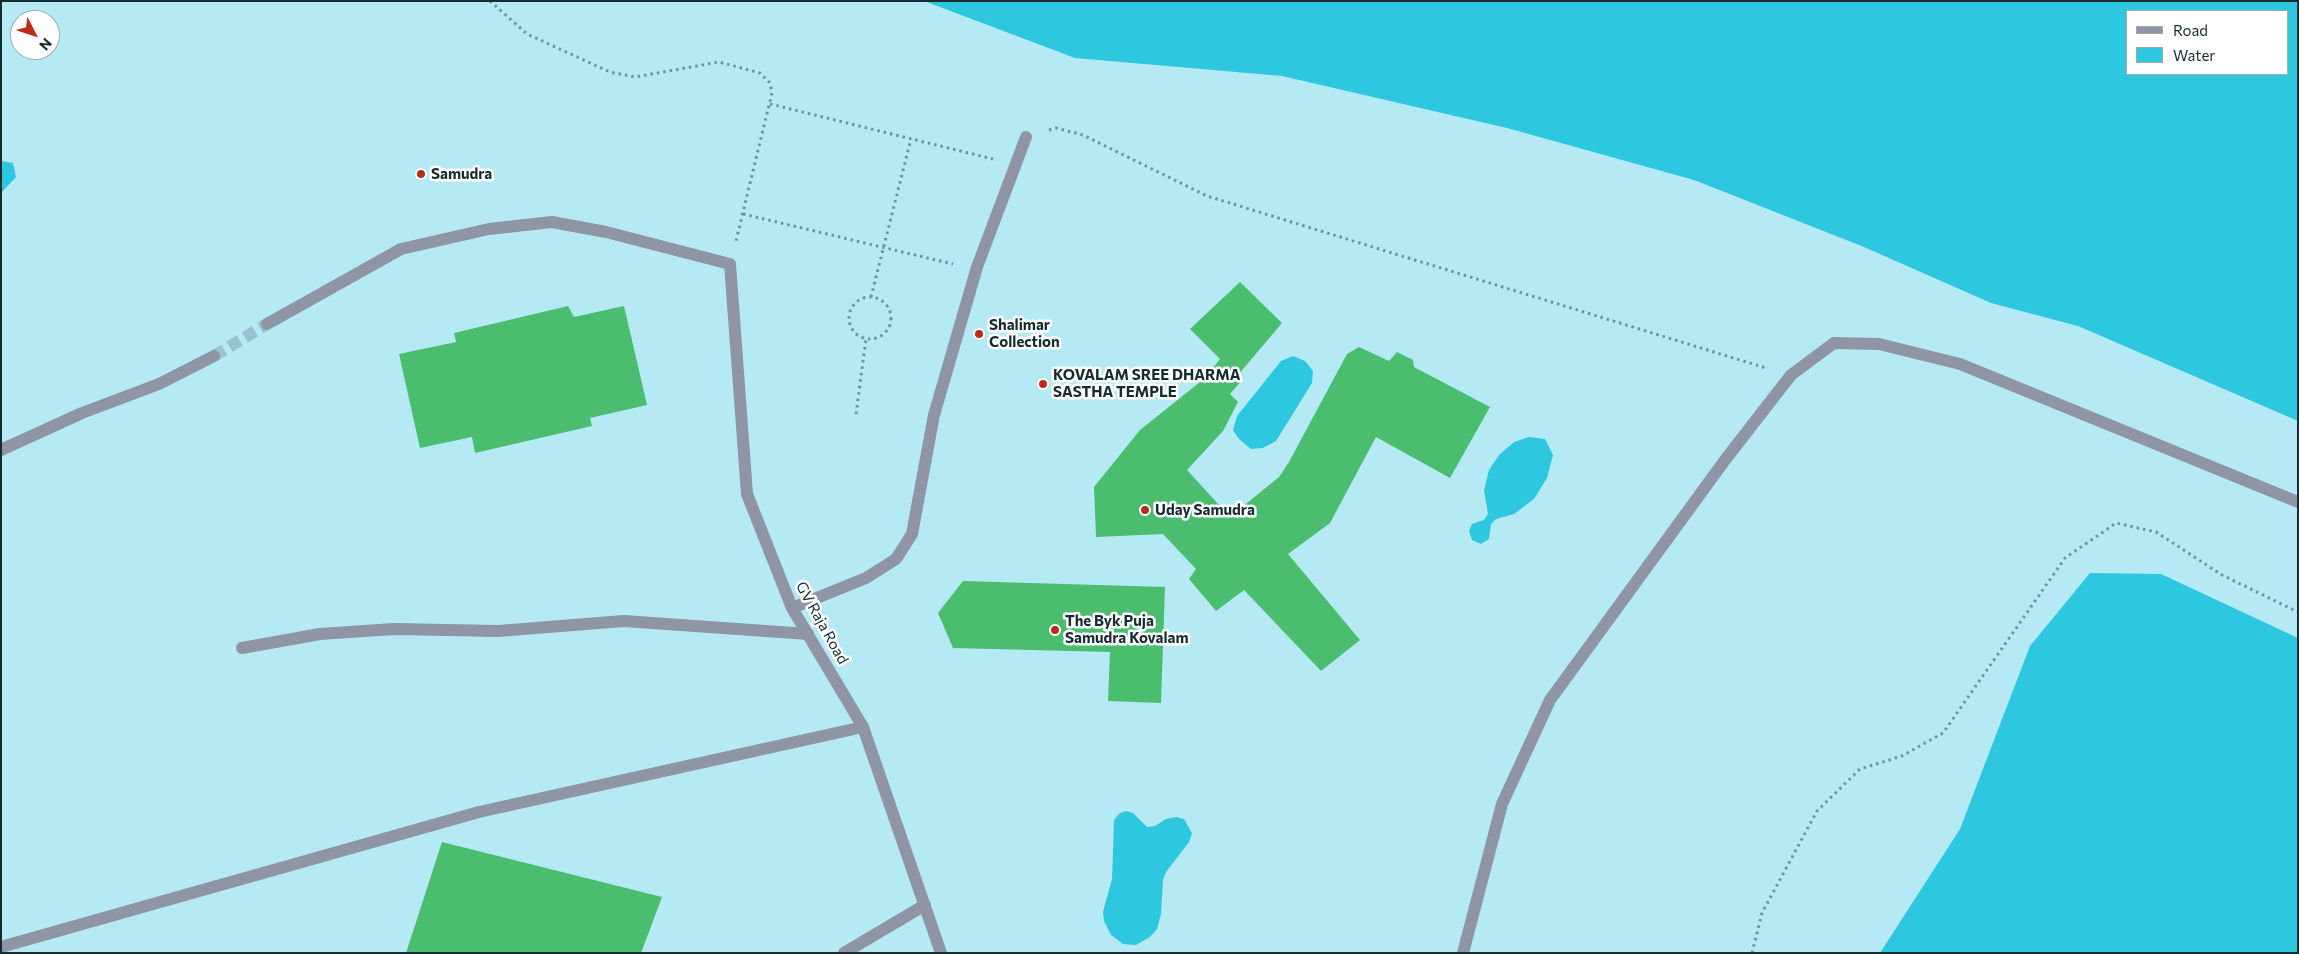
<!DOCTYPE html>
<style>
body{margin:0}
#map{position:relative;width:2299px;height:954px;overflow:hidden;background:#b5eaf5;font-family:Commissioner,sans-serif}
canvas{display:block}
.frame{position:absolute;inset:0;border:2px solid #172c30;pointer-events:none}
.legend{position:absolute;left:2126px;top:10px;width:162px;height:65px;box-sizing:border-box;background:#fff;border:1px solid #a2abac;margin:0;padding:6px 9px;list-style:none;font-size:15px;color:#172c30}
.legend li{display:flex;align-items:center;gap:10px;height:25px}
.legend b{width:25px;border:1px solid #a2abac}
.north{position:absolute;left:10px;top:10px;width:50px;height:50px;box-sizing:border-box;background:#fff;border:1px solid #a2abac;border-radius:50%;rotate:131deg;font-size:14px;font-weight:700;line-height:20px;text-align:center;color:#172c30}
.north::after{content:'';display:block;margin:auto;width:18px;height:22px;background:#ba2d1b;clip-path:polygon(50% 0,100% 100%,50% 72%,0 100%)}
</style>
<div id="map">
<canvas width="2299" height="954"></canvas>
<div class="frame"></div>
<ul class="legend">
<li><b style="height:6px;background:#8f95a5"></b>Road</li>
<li><b style="height:14px;background:#2dc7df"></b>Water</li>
</ul>
<div class="north">N</div>
</div>
<script>
const g = document.querySelector('canvas').getContext('2d');
g.lineJoin = 'round';
function fillPath(path, color) {
  g.fillStyle = color;
  g.fill(path, 'evenodd');
}
function shape(rows) {
  const path = new Path2D();
  for (const r of rows) {
    if (r.length === 3) {
      path.moveTo(r[0] + r[2], r[1]);
      path.arc(r[0], r[1], r[2], 0, 2 * Math.PI);
      continue;
    }
    path.moveTo(r[0], r[1]);
    for (let i = 2; i < r.length; i += 2) path.lineTo(r[i], r[i + 1]);
  }
  return path;
}
function stroke(path, color, width, dash) {
  g.strokeStyle = color;
  g.lineWidth = width;
  g.lineCap = dash ? 'butt' : 'round';
  g.setLineDash(dash || []);
  g.stroke(path);
}
function label(font, color, halo, rows, align = 'center') {
  g.font = font + ' Commissioner,sans-serif';
  g.lineWidth = 5;
  g.setLineDash([]);
  g.textBaseline = 'middle';
  g.strokeStyle = halo;
  g.fillStyle = color;
  for (const [text, x, y, turn = 0] of rows) {
    g.save();
    g.translate(x, y);
    g.rotate((+turn || 0) * Math.PI / 180);
    g.textAlign = isNaN(turn) ? turn : align;
    if (halo) g.strokeText(text, 0, 0);
    g.fillText(text, 0, 0);
    g.restore();
  }
}
const water = shape([
 [924,1,2298,1,2298,421,2078,326,1991,303,1864,247,1694,180,1507,128,1282,76,1075,58],
 [2288,11,2288,74,2128,74,2128,11],
 [1,161,13,163,16,177,1,193],
 [1293,356,1305,361,1313,371,1312,383,1276,441,1263,448,1251,449,1239,439,1233,430,1237,416,1281,361],
 [1529,437,1545,439,1553,455,1547,478,1534,499,1514,514,1496,519,1491,524,1489,539,1481,544,1472,540,1469,531,1472,524,1484,520,1488,514,1484,490,1489,470,1499,455,1514,442],
 [2090,573,2161,574,2298,638,2298,953,1880,953,1960,829,2030,646],
 [1126,811,1133,813,1147,827,1155,826,1166,819,1176,817,1184,819,1192,833,1189,842,1166,872,1163,880,1161,914,1157,929,1150,937,1136,945,1123,944,1111,935,1104,921,1103,912,1112,879,1114,820,1120,813]
]);
const building = shape([
 [1240,282,1282,323,1238,375,1242,380,1230,394,1238,402,1223,431,1187,470,1230,517,1279,477,1289,462,1347,354,1359,347,1389,361,1397,352,1413,360,1414,367,1490,407,1450,478,1376,437,1330,523,1288,554,1360,640,1321,671,1244,590,1216,611,1189,579,1196,569,1163,534,1096,537,1094,487,1140,430,1205,378,1220,359,1190,329],
 [568,306,574,317,624,306,647,405,590,418,592,426,475,453,472,437,420,448,399,354,456,342,454,333],
 [963,581,1165,587,1161,703,1108,701,1110,652,953,648,938,613],
 [442,842,662,897,641,953,406,953]
]);
const streetTunnel = shape([
 [214,356,267,324]
]);
const path = shape([
 [490,1,527,34,610,72,635,77,719,62,760,73,770,83,772,93,736,241],
 [770,104,993,159],
 [1049,130,1056,128,1083,135,1207,196,1766,368],
 [743,214,953,264],
 [871,297,911,139],
 [870,318,21],
 [856,414,866,339],
 [1752,953,1762,913,1817,811,1860,769,1902,756,1943,733,2065,558,2116,523,2156,532,2222,575,2298,612]
]);
const lane = shape([
 [242,648,320,634,394,629,498,631,624,621,808,634],
 [1,947,479,812,863,727],
 [844,953,925,905]
]);
const street = shape([
 [267,324,401,249,489,229,552,222,606,232,730,264,747,494,792,608,863,727,941,953],
 [1,450,82,413,159,384,214,356],
 [792,608,866,578,896,559,912,534,934,415,977,267,1026,137],
 [1463,953,1502,804,1550,700,1725,460,1791,375,1834,343,1879,344,1960,364,2298,502]
]);
const markers = [
 [421,174,5,"#ba2d1b"],
 [979,334,5,"#ba2d1b"],
 [1043,384,5,"#ba2d1b"],
 [1145,510,5,"#ba2d1b"],
 [1055,630,5,"#ba2d1b"]
];
const poiNames = [
 ["Samudra",431,174],
 ["Shalimar",989,325],
 ["Collection",989,342],
 ["KOVALAM SREE DHARMA",1053,375],
 ["SASTHA TEMPLE",1053,392],
 ["Uday Samudra",1155,510],
 ["The Byk Puja",1065,621],
 ["Samudra Kovalam",1065,638]
];
const streetNames = [
 ["GV Raja Road",822,623,61]
];
fillPath(water, '#2dc7df');
fillPath(building, '#4abd6e');
stroke(streetTunnel, '#95c4ce', 12, [12, 6]);
stroke(path, '#6d949c', 3, [2.5, 4]);
stroke(lane, '#8f95a5', 12);
stroke(street, '#8f95a5', 12);
for (const [x, y, r, color] of markers) {
  const dot = new Path2D();
  dot.arc(x, y, r, 0, 2 * Math.PI);
  g.fillStyle = color;
  g.fill(dot);
  stroke(dot, '#fff', 2);
}
label('bold 15px', '#172c30', '#fff', poiNames, 'left');
label('15px', '#172c30', '#fff', streetNames);
</script>
